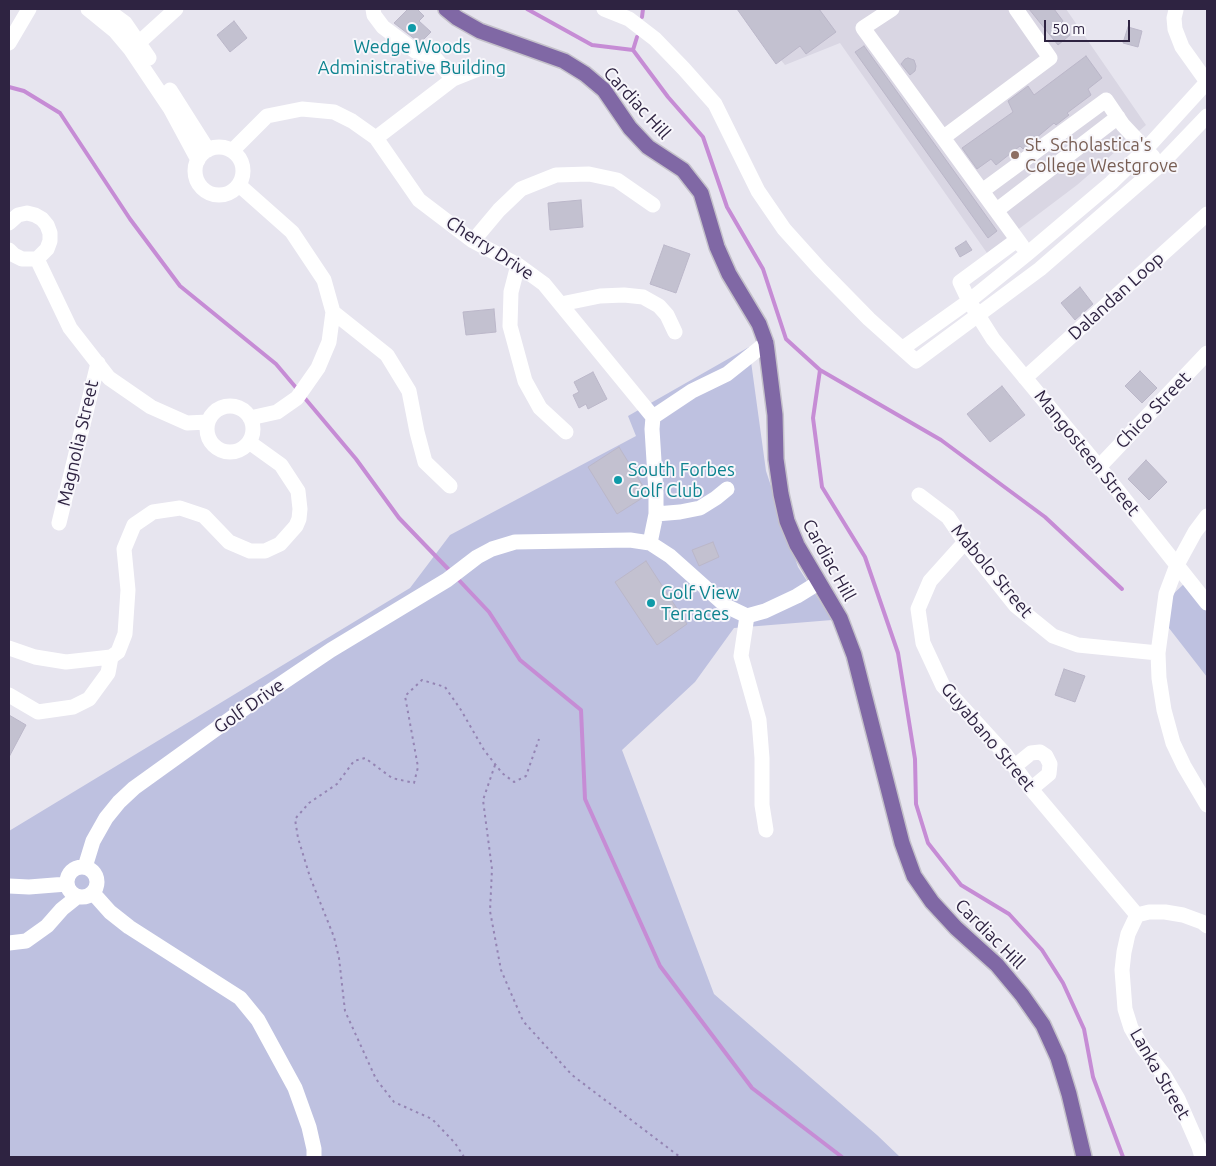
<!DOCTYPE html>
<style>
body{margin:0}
#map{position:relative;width:1216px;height:1166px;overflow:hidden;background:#e7e5ef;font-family:Ubuntu,sans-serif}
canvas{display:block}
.frame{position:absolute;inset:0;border:10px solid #2e2341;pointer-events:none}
.scale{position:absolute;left:1044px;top:20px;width:86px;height:22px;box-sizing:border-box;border:2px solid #2e2341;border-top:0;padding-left:6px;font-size:15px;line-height:18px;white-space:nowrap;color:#2e2341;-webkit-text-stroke:4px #f7f6fb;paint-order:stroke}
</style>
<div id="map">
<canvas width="1216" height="1166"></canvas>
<div class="frame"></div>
<div class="scale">50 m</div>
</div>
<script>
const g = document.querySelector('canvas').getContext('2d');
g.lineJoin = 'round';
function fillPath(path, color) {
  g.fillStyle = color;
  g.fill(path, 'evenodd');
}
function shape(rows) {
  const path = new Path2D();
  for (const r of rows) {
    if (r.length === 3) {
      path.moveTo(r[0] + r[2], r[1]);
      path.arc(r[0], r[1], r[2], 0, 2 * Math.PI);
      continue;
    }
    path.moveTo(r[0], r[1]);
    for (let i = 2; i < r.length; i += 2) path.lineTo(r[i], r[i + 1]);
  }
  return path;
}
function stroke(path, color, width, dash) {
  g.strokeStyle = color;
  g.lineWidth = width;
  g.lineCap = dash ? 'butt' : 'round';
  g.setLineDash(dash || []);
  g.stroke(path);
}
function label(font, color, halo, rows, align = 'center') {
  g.font = font + ' Ubuntu,sans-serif';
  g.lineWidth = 4;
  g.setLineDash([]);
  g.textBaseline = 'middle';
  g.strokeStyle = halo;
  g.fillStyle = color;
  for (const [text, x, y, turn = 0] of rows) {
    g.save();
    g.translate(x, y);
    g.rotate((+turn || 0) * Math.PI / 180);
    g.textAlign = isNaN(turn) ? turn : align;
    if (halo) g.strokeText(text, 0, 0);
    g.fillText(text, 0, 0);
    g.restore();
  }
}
const built = shape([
 [739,9,1066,9,1146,125,1077,185,987,253,840,43,785,65]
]);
const green = shape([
 [749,347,766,471,798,567,832,620,734,628,695,682,622,750,714,994,877,1135,900,1157,9,1157,9,831,410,588,450,535,636,436,628,416],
 [1186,582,1207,608,1207,677,1165,623,1170,597]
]);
const stream = shape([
 [527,9,592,45,633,50,668,97,703,137,727,207,763,269,786,339,820,370,941,440,1045,517,1122,589],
 [642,17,643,9],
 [633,50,637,37],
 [9,87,24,91,60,113,130,219,180,286,276,364,298,390],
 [820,370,813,418,822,487,865,557,898,653,915,759,916,804,928,843,961,885,1009,914,1042,950,1063,983,1084,1029,1093,1077,1123,1157],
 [303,396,356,459,399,518,451,572],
 [456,577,489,612,520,660,581,710,585,799,660,966,752,1088,842,1157]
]);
const building = shape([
 [408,9,417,9,424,16,419,21,431,32,420,43,394,23,408,9],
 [737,9,819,9,836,32,806,54,800,46,776,64,737,9],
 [1029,9,1054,9,1063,21,1061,23,1070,35,1058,45,1029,9],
 [234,21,247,38,230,52,217,35,234,21],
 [1128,27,1142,31,1138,47,1123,43,1128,27],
 [864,46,997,231,988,238,855,52,864,46],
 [1086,56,1102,78,1088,89,1091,95,1067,113,1069,115,1056,125,1054,123,1023,149,1020,146,996,165,991,159,977,169,962,148,1013,112,1008,101,1028,86,1034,95,1086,56],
 [908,58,914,60,916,66,915,71,910,75,901,64,905,59,908,58],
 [581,200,583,227,550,230,548,203,581,200],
 [966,241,972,250,960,257,955,248,966,241],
 [664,245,690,254,676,293,650,284,664,245],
 [1080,287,1093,304,1075,320,1061,303,1080,287],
 [494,309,496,332,466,335,463,312,494,309],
 [1140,371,1157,388,1142,403,1125,386,1140,371],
 [593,372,607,399,588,409,586,404,579,408,573,395,579,392,574,382,593,372],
 [1002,386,1025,415,990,442,967,414,1002,386],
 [619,447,646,491,647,495,617,514,588,467,619,447],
 [1146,460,1167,482,1149,500,1128,479,1146,460],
 [713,542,719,557,699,566,692,550,713,542],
 [646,561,687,624,657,645,615,582,646,561],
 [1064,669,1085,676,1075,702,1055,695,1064,669],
 [9,715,26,725,9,757,9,715]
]);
const path = shape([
 [495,765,483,800,492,869,490,911,501,970,523,1021,572,1075,680,1157],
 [464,1157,455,1143,432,1119,394,1102,376,1079,345,1011,339,958,334,937,310,877,298,838,295,819,309,803,337,784,354,761,365,758,392,778,414,783,418,767,405,696,422,680,445,687,461,710,484,750,502,773,514,782,526,776,539,739]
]);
const minor = shape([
 [88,9,115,31,131,50,170,108,198,160],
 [106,9,125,23,149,58],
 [373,9,374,15,383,27,415,51,434,57,453,79],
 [604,9,629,19,655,39,684,69,715,104,758,191,784,229,820,269,869,319,916,361,1040,269,1160,165,1207,116],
 [892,9,863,28,1022,246],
 [1176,10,1174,18,1175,29,1182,47,1207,82],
 [9,43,29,9],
 [133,48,176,9],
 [170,90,208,150],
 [944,137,1050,58,1016,9],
 [376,138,453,79,478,69],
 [219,171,24],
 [232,151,267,116,302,109,334,112,352,121,376,138,419,200,473,241,518,265,544,284,653,417],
 [239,185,292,232,324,280,333,312,329,342,318,368,297,398,277,412,250,418],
 [982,191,1106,100,1123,125,1153,157],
 [997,210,1118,117],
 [9,223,18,215,27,213,35,215,42,219,47,225,50,233,50,241,47,249,37,259,22,259,14,255,9,250],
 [1017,240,960,282,969,301,993,339,1099,467,1207,603],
 [473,241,499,210,521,189,556,175,589,174,617,180,653,205],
 [37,259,70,328,109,378,151,407,187,423,208,422],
 [518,265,511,292,510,326,525,381,540,408,566,432],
 [561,304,600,296,624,295,643,297,659,306,667,315,675,332],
 [333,312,387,355,409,391,417,432,425,462,450,486],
 [903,348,969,301,1027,254,1111,183,1146,149,1207,82],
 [1025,378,1207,214],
 [230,429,23],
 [1099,467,1207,353],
 [919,495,948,517,965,542,1016,606,1053,636,1078,645,1158,653],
 [656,514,680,512,700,508,716,498,727,489],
 [1207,516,1195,532,1177,565,1166,594,1158,653,1159,678,1164,710,1173,743,1184,766,1207,805],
 [59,523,98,363],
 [965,542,930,581,918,609,923,643,943,686,1005,754,1031,789,1137,915],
 [650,543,656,514,656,493,652,429,653,417,692,391,727,374,766,343],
 [747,616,741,656,759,720,762,758,762,805,766,830],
 [9,648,35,657,66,662,111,657,118,652,125,634,128,590,124,549,134,525,153,512,180,508,204,516,229,542,250,551,265,551,280,544,296,526,299,519,300,509,298,491,281,465,249,442],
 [9,695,38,712,73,707,89,699,108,673,111,657],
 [1015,766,1031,753,1040,752,1046,756,1050,764,1049,774,1031,789],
 [82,882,15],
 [85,867,93,841,106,818,119,802,134,788,248,706,331,650,447,580,477,557,492,549,515,542,630,540,650,543,670,556,726,606,747,616,765,611,797,596,818,583],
 [9,886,29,887,67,884],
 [93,893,110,912,129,927,240,998,258,1020,295,1088,309,1127,314,1149,314,1157],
 [9,943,26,941,47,926,62,909,77,897],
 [1202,1157,1199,1147,1178,1099,1164,1075,1142,1047,1131,1028,1125,1009,1122,970,1124,952,1128,934,1137,915,1149,912,1165,912,1183,915,1202,922,1207,926]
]);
const major = shape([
 [446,9,457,18,480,31,564,61,585,74,604,90,630,128,648,147,683,170,701,193,717,247,729,274,759,324,766,343,775,415,776,459,781,494,787,521,797,545,840,618,854,655,902,843,914,876,932,902,956,928,997,965,1022,995,1043,1025,1058,1058,1069,1094,1084,1157]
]);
const markers = [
 [412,28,5,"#0f9aa8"],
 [1015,155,5,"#8d6e63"],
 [618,480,5,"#0f9aa8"],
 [651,603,5,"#0f9aa8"]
];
const cultureNames = [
 ["Wedge Woods",412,47,"center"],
 ["Administrative Building",412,68,"center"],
 ["South Forbes",628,470],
 ["Golf Club",628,491],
 ["Golf View",661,593],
 ["Terraces",661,614]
];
const streetNames = [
 ["Cardiac Hill",637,103,48],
 ["Cherry Drive",490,248,33],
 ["Dalandan Loop",1116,296,-42],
 ["Chico Street",1153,410,-46],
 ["Magnolia Street",78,443,-77],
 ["Mangosteen Street",1087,453,51],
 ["Cardiac Hill",829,560,61],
 ["Mabolo Street",992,571,50],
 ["Golf Drive",249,706,-35],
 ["Guyabano Street",988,737,50],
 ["Cardiac Hill",990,934,45],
 ["Lanka Street",1160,1074,60]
];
const educationNames = [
 ["St. Scholastica's",1025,145],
 ["College Westgrove",1025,166]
];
fillPath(built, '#d9d6e3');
fillPath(green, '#bec1e0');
stroke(stream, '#c68cd5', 4);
fillPath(building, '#c3c1d0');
stroke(building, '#bbb7c9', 1);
stroke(major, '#c4c1ca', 18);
stroke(path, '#9484b3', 2, [2.5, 4]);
stroke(minor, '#fff', 15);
stroke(major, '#8068a5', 15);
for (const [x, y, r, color] of markers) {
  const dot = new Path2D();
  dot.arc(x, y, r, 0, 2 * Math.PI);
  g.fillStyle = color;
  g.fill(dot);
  stroke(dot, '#f7f6fb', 2);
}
label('18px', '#0d838f', '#f7f6fb', cultureNames, 'left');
label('18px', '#2e2341', '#f7f6fb', streetNames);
label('18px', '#785e54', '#f7f6fb', educationNames, 'left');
</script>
